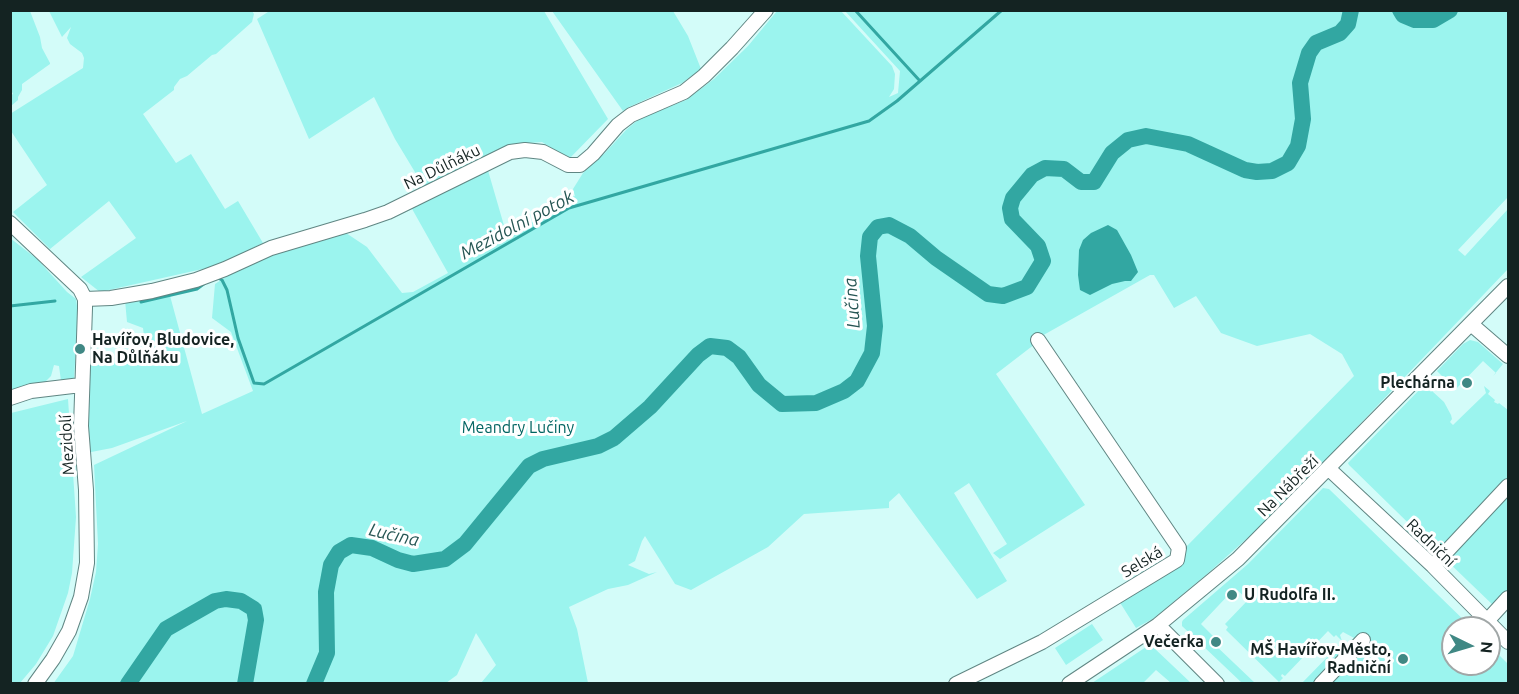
<!DOCTYPE html>
<meta charset="utf-8">
<style>
body{margin:0}
#map{position:relative;width:1519px;height:694px;overflow:hidden;background:#d3fcf9;font-family:Ubuntu,sans-serif}
canvas{display:block}
.frame{position:absolute;inset:0;border:12px solid #142322;pointer-events:none}
.north{position:absolute;left:1441px;top:616px;width:60px;height:60px;box-sizing:border-box;background:#fff;border:2px solid #a1a7a7;border-radius:50%;rotate:95deg;font-size:16px;font-weight:700;line-height:24px;text-align:center;color:#142322}
.north::after{content:'';display:block;margin:auto;width:21px;height:27px;background:#408884;clip-path:polygon(50% 0,100% 100%,50% 72%,0 100%)}
</style>
<div id="map">
<canvas width="1519" height="694"></canvas>
<div class="frame"></div>
<div class="north">N</div>
</div>
<script>
const g = document.querySelector('canvas').getContext('2d');
g.lineJoin = 'round';
function fillPath(path, color) {
  g.fillStyle = color;
  g.fill(path, 'evenodd');
}
function shape(rows) {
  const path = new Path2D();
  for (const r of rows) {
    path.moveTo(r[0], r[1]);
    for (let i = 2; i < r.length; i += 2) path.lineTo(r[i], r[i + 1]);
  }
  return path;
}
function stroke(path, color, width, dash) {
  g.strokeStyle = color;
  g.lineWidth = width;
  g.lineCap = dash ? 'butt' : 'round';
  g.setLineDash(dash || []);
  g.stroke(path);
}
function label(font, color, halo, rows, align = 'center') {
  g.font = font + ' Ubuntu,sans-serif';
  g.lineWidth = 6;
  g.setLineDash([]);
  g.textBaseline = 'middle';
  g.strokeStyle = halo;
  g.fillStyle = color;
  for (const [text, x, y, turn = 0] of rows) {
    g.save();
    g.translate(x, y);
    g.rotate((+turn || 0) * Math.PI / 180);
    g.textAlign = isNaN(turn) ? turn : align;
    if (halo) g.strokeText(text, 0, 0);
    g.fillText(text, 0, 0);
    g.restore();
  }
}
const green = shape([
 [11,10,30,11,40,37,42,48,50,63,50,64,22,84,22,90,18,97,18,100,11,106,11,95,13,94,12,92,10,93],
 [271,10,544,11,608,119,569,159,542,142,515,144,424,187,395,139,374,97,309,139,257,19],
 [49,11,252,11,254,14,252,22,216,54,212,55,187,76,180,79,174,87,174,90,143,114,176,163,191,154,225,209,238,201,263,243,216,266,100,292,81,277,136,238,109,201,50,249,13,212,47,185,11,131,10,114,83,68,84,58,82,53,70,44,67,38,71,27,62,37],
 [552,11,673,11,688,36,701,69,682,83,629,107,623,111],
 [777,11,841,11,892,66,895,74,894,89,889,97,898,93,900,71,845,11,1508,11,1508,198,1508,197,1458,250,1465,256,1508,209,1508,269,1270,518,1207,574,1154,618,1136,628,1119,601,1180,564,1186,547,1354,376,1342,354,1310,334,1257,346,1221,333,1196,296,1174,308,1154,275,1150,275,1040,337,1035,344,996,374,1085,505,1000,559,993,553,1007,544,969,483,954,493,1007,581,977,599,899,493,889,502,889,508,804,514,768,547,691,590,675,584,645,536,642,541,635,561,628,565,649,574,657,572,628,585,608,589,569,607,577,629,588,683,481,683,496,665,476,633,457,675,446,683,53,684,73,656,90,599,96,572,98,544,94,465,187,421,112,448,86,453,87,361,146,353,143,328,127,322,125,300,169,292,202,414,253,391,231,332,212,318,215,284,230,274,283,250,343,231,367,247,402,293,413,292,448,273,411,207,487,167,505,229,521,228,554,210,563,199,575,196,573,189,583,173,598,158,604,154,626,130,639,119,686,100,714,79,748,46],
 [10,238,37,259,67,292,76,299,78,313,74,379,61,381,59,366,54,365,51,376,45,382,34,384,10,394],
 [1470,340,1478,342,1503,364,1493,376,1496,373,1483,361,1455,390,1449,383,1452,379,1448,376,1445,379,1437,371,1463,344],
 [1425,384,1431,392,1432,391,1444,402,1451,415,1452,419,1450,422,1453,425,1486,393,1484,386,1490,391,1488,394,1495,400,1494,402,1498,404,1499,403,1508,410,1508,484,1440,554,1349,465,1348,463],
 [68,399,76,517,72,573,68,593,53,636,36,664,20,683,11,683,11,413],
 [1323,488,1329,489,1472,628,1453,628,1453,664,1489,664,1489,645,1508,664,1508,680,1507,684,1325,683,1356,639,1343,632,1340,635,1342,641,1336,635,1334,637,1328,631,1285,676,1282,674,1281,676,1283,678,1279,682,1226,630,1228,627,1225,624,1248,600,1235,588,1201,624,1216,639,1213,643,1255,683,1242,683,1182,626,1182,622,1183,620,1248,564],
 [1508,492,1508,593,1495,607,1444,558],
 [1092,624,1103,640,1066,665,1055,648],
 [1341,643,1346,651,1315,683,1301,684],
 [1149,645,1153,647,1191,683,1177,683,1175,682,1171,683,1156,670,1143,683,1092,683]
]);
const water = shape([
 [1108,225,1117,230,1131,255,1138,272,1131,281,1125,281,1112,284,1090,295,1080,290,1078,275,1079,250,1083,240,1091,233]
]);
const stream = shape([
 [855,10,920,81],
 [216,277,222,280,227,290,238,338,254,383,264,384,569,208,869,121,897,101,1002,10],
 [141,302,197,289,205,283],
 [10,306,55,301]
]);
const river = shape([
 [1400,10,1403,15,1415,20,1433,20,1450,10],
 [128,684,166,629,215,601,226,599,241,601,254,609,256,620,245,684],
 [314,684,327,653,326,592,331,565,339,552,351,545,372,548,398,560,413,564,445,559,465,544,529,466,543,459,598,446,614,438,650,407,698,355,710,346,727,348,739,357,759,385,782,404,816,403,844,391,857,381,872,353,875,326,868,256,870,237,878,227,889,225,910,236,936,258,988,294,1003,296,1027,287,1043,261,1038,246,1012,219,1010,208,1013,198,1032,175,1045,168,1064,169,1081,182,1094,182,1112,153,1128,140,1146,136,1188,144,1245,170,1257,172,1272,171,1288,163,1298,146,1303,119,1300,83,1309,53,1316,43,1340,33,1348,24,1351,10]
]);
const minor = shape([
 [10,223,80,289,85,299,85,308,81,426,86,490,87,563,81,597,69,631,53,659,35,684],
 [85,299,111,298,152,291,196,280,225,269,271,248,365,220,388,212,510,152,525,150,543,152,568,165,580,165,593,154,618,125,631,115,684,92,704,76,732,48,766,10],
 [1471,324,1508,356],
 [10,398,31,391,81,385],
 [1329,469,1433,566,1508,642],
 [1433,566,1508,486],
 [1487,621,1508,598],
 [1158,625,1217,684],
 [956,684,1042,642,1177,560,1179,548,1038,340],
 [1069,684,1158,625,1238,559,1508,286],
 [1321,684,1363,640]
]);
const markers = [
 [80,349,6,"#408884"],
 [1467,383,6,"#408884"],
 [1232,595,6,"#408884"],
 [1216,642,6,"#408884"],
 [1403,659,6,"#408884"]
];
const streetNames = [
 ["Na Důlňáku",442,167,-26],
 ["Mezidolí",67,445,-93],
 ["Na Nábřeží",1288,486,-45],
 ["Radniční",1431,543,44],
 ["Selská",1142,562,-31]
];
const poiNames = [
 ["Havířov, Bludovice,",92,340,"left"],
 ["Na Důlňáku",92,358,"left"],
 ["Plechárna",1455,383],
 ["U Rudolfa II.",1244,595,"left"],
 ["Večerka",1204,642],
 ["MŠ Havířov-Město,",1391,650],
 ["Radniční",1391,668]
];
const parkNames = [
 ["Meandry Lučiny",518,428]
];
const waterNames = [
 ["Mezidolní potok",517,225,-28],
 ["Lučina",852,303,-94],
 ["Lučina",394,535,13]
];
fillPath(green, '#9bf4ee');
fillPath(water, '#32a7a2');
stroke(stream, '#32a7a2', 3);
stroke(river, '#32a7a2', 16);
stroke(minor, '#608683', 16);
stroke(minor, '#fff', 14);
for (const [x, y, r, color] of markers) {
  const dot = new Path2D();
  dot.arc(x, y, r, 0, 2 * Math.PI);
  g.fillStyle = color;
  g.fill(dot);
  stroke(dot, '#fff', 2);
}
label('16px', '#142322', '#fff', streetNames);
label('bold 16px', '#142322', '#fff', poiNames, 'right');
label('16px', '#006461', '#fff', parkNames);
label('italic 18px', '#265654', '#fff', waterNames);
</script>
